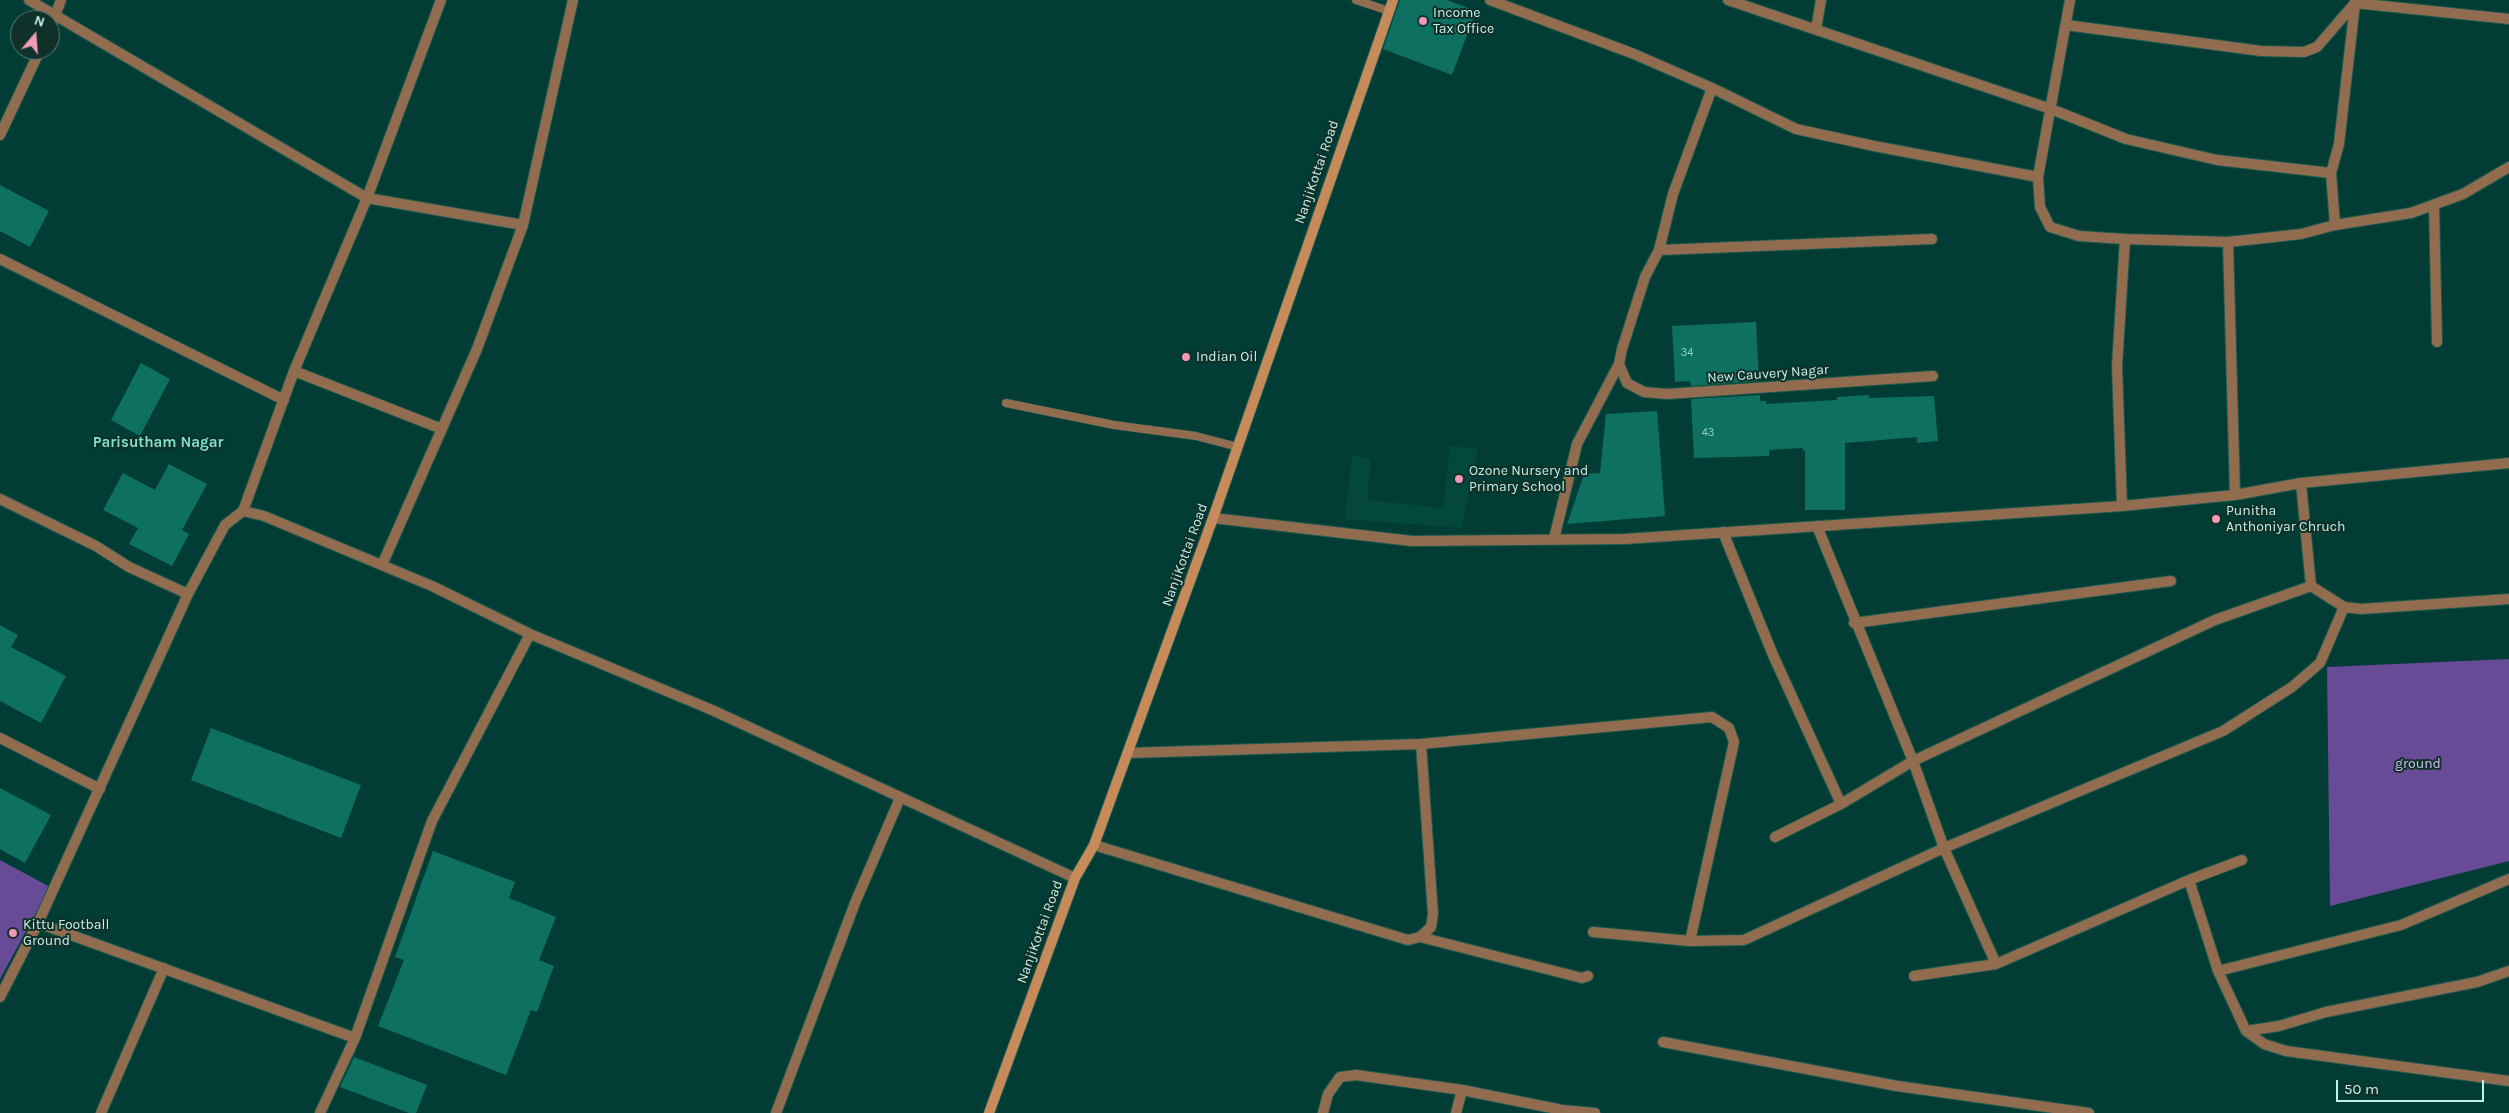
<!DOCTYPE html>
<style>
body{margin:0}
#map{position:relative;width:2509px;height:1113px;overflow:hidden;background:#013d34;font-family:Karla,sans-serif}
canvas{display:block}
.north{position:absolute;left:10px;top:10px;width:50px;height:50px;box-sizing:border-box;background:#10302a;border:1px solid #587d75;border-radius:50%;rotate:18deg;font-size:14px;font-weight:700;line-height:20px;text-align:center;color:#c3f0e5}
.north::after{content:'';display:block;margin:auto;width:18px;height:22px;background:#f09ab6;clip-path:polygon(50% 0,100% 100%,50% 72%,0 100%)}
.scale{position:absolute;left:2336px;top:1080px;width:148px;height:22px;box-sizing:border-box;border:2px solid #c3f0e5;border-top:0;padding-left:6px;font-size:15px;line-height:18px;white-space:nowrap;color:#c3f0e5;-webkit-text-stroke:4px #10302a;paint-order:stroke}
</style>
<div id="map">
<canvas width="2509" height="1113"></canvas>
<div class="north">N</div>
<div class="scale">50 m</div>
</div>
<script>
const g = document.querySelector('canvas').getContext('2d');
g.lineJoin = 'round';
function fillPath(path, color) {
  g.fillStyle = color;
  g.fill(path, 'evenodd');
}
function shape(rows) {
  const path = new Path2D();
  for (const r of rows) {
    path.moveTo(r[0], r[1]);
    for (let i = 2; i < r.length; i += 2) path.lineTo(r[i], r[i + 1]);
  }
  return path;
}
function stroke(path, color, width, dash) {
  g.strokeStyle = color;
  g.lineWidth = width;
  g.lineCap = dash ? 'butt' : 'round';
  g.setLineDash(dash || []);
  g.stroke(path);
}
function label(font, color, halo, rows, align = 'center') {
  g.font = font + ' Karla,sans-serif';
  g.lineWidth = 4;
  g.setLineDash([]);
  g.textBaseline = 'middle';
  g.strokeStyle = halo;
  g.fillStyle = color;
  for (const [text, x, y, turn = 0] of rows) {
    g.save();
    g.translate(x, y);
    g.rotate((+turn || 0) * Math.PI / 180);
    g.textAlign = isNaN(turn) ? turn : align;
    if (halo) g.strokeText(text, 0, 0);
    g.fillText(text, 0, 0);
    g.restore();
  }
}
const built = shape([
 [1450,446,1478,449,1462,528,1345,519,1352,456,1371,459,1367,500,1443,508]
]);
const green = shape([
 [2509,659,2509,861,2330,906,2327,667],
 [0,860,50,887,0,979]
]);
const building = shape([
 [1400,0,1447,0,1476,11,1452,75,1383,49],
 [0,185,49,211,30,247,0,231],
 [1756,322,1759,381,1691,386,1690,381,1675,382,1672,326],
 [141,363,170,379,140,436,111,420],
 [1760,395,1760,401,1766,401,1766,404,1837,400,1837,397,1869,395,1869,398,1934,396,1938,441,1917,443,1917,437,1845,443,1845,510,1805,510,1805,450,1803,451,1802,448,1769,450,1769,456,1694,458,1691,399],
 [1657,411,1665,516,1567,524,1584,474,1600,473,1606,414],
 [169,464,207,484,182,530,189,534,172,566,129,544,138,528,103,510,123,473,155,490],
 [0,625,18,635,11,647,66,676,41,723,0,701],
 [211,728,361,785,341,838,191,780],
 [0,788,51,815,25,863,0,849],
 [433,851,515,882,509,898,556,917,539,960,554,966,537,1012,531,1010,506,1075,378,1026,404,960,395,957],
 [354,1057,427,1085,416,1113,409,1113,340,1087]
]);
const lane = shape([
 [1356,0,1389,11],
 [1006,403,1114,425,1196,436,1238,447]
]);
const street = shape([
 [29,0,367,198,523,225],
 [1490,0,1634,54,1712,88,1796,129,1874,146,2038,177],
 [1728,0,2051,109,2126,139,2217,160,2331,173],
 [2070,0,2038,177,2040,207,2050,227,2079,236,2125,239,2228,242,2301,234,2335,225,2411,213,2463,194,2509,167],
 [2355,0,2355,3,2509,19],
 [2065,27,2066,25,2261,51,2304,52,2317,47,2355,3],
 [50,28,61,0],
 [1816,29,1821,0],
 [0,135,40,50],
 [2434,205,2437,342],
 [2335,225,2331,173,2339,144,2355,4],
 [2228,242,2235,495],
 [1659,250,1932,239],
 [0,259,284,400],
 [1619,364,1627,383,1644,392,1667,394,1933,376],
 [294,371,442,429],
 [2301,483,2311,586,2344,607,2361,609,2509,599],
 [0,499,96,546,129,567,188,594,225,525,243,511,264,516,432,586,530,634,712,710,1075,878],
 [2122,506,2117,366,2125,239],
 [243,511,294,371,367,198,441,0],
 [1213,518,1412,541,1624,539,2122,506,2235,495,2301,483,2509,463],
 [1817,526,1913,761,1944,848,1996,964],
 [1723,532,1773,655,1841,804],
 [1554,539,1577,444,1619,364,1622,349,1645,277,1659,250,1673,194,1712,88],
 [382,565,477,349,523,225,573,0],
 [1854,623,2171,581],
 [0,738,100,789],
 [1128,753,1421,744,1712,717,1729,728,1734,742,1690,941],
 [1775,837,1841,804,1913,761,2215,620,2311,586],
 [1094,845,1408,940,1420,937,1431,927,1433,914,1421,744],
 [2189,880,2218,971,2246,1031,2264,1044,2286,1051,2509,1081],
 [38,923,355,1038],
 [1593,932,1690,941,1744,940,1944,848,2223,731,2292,687,2320,663,2344,607],
 [1420,937,1582,978,1588,976],
 [2218,971,2401,925,2509,879],
 [1914,976,1996,964,2189,880,2242,860],
 [0,997,38,923,188,594],
 [2246,1031,2279,1026,2326,1012,2477,982,2509,971],
 [1663,1042,1897,1086,2089,1113],
 [101,1113,164,968],
 [320,1113,355,1038,432,821,530,634],
 [776,1113,855,903,900,798],
 [1323,1113,1328,1094,1340,1077,1356,1075,1462,1090,1562,1110,1595,1113],
 [1456,1113,1462,1090]
]);
const secondary = shape([
 [989,1113,1075,878,1094,845,1213,518,1393,0]
]);
const markers = [
 [1423,21,5,"#f09ab6"],
 [1186,357,5,"#f09ab6"],
 [1459,479,5,"#f09ab6"],
 [2216,519,5,"#f09ab6"],
 [13,933,5,"#f09ab6"]
];
const numberNames = [
 ["34",1687,353],
 ["43",1708,433]
];
const poiNames = [
 ["Income",1433,13],
 ["Tax Office",1433,29],
 ["Indian Oil",1196,357],
 ["Ozone Nursery and",1469,471],
 ["Primary School",1469,487],
 ["Punitha",2226,511],
 ["Anthoniyar Chruch",2226,527],
 ["Kittu Football",23,925],
 ["Ground",23,941]
];
const streetNames = [
 ["NanjiKottai Road",1317,172,-71],
 ["New Cauvery Nagar",1768,374,-4],
 ["NanjiKottai Road",1185,555,-70],
 ["NanjiKottai Road",1040,932,-70]
];
const parkNames = [
 ["ground",2418,764]
];
const neighbourhoodNames = [
 ["Parisutham Nagar",158,443]
];
fillPath(built, '#04483d');
fillPath(green, '#674b97');
fillPath(building, '#0e7061');
stroke(lane, '#205a50', 9);
stroke(street, '#205a50', 12);
stroke(secondary, '#205a50', 12);
stroke(lane, '#926c4f', 8);
stroke(street, '#926c4f', 10);
stroke(secondary, '#c78b5b', 10);
for (const [x, y, r, color] of markers) {
  const dot = new Path2D();
  dot.arc(x, y, r, 0, 2 * Math.PI);
  g.fillStyle = color;
  g.fill(dot);
  stroke(dot, '#10302a', 2);
}
label('11px', '#96d0c4', null, numberNames);
label('14px', '#c3f0e5', '#10302a', poiNames, 'left');
label('14px', '#c3f0e5', '#10302a', streetNames);
label('14px', '#d0c2f3', '#10302a', parkNames);
label('bold 15px', '#7fe1cc', '#10302a', neighbourhoodNames);
</script>
